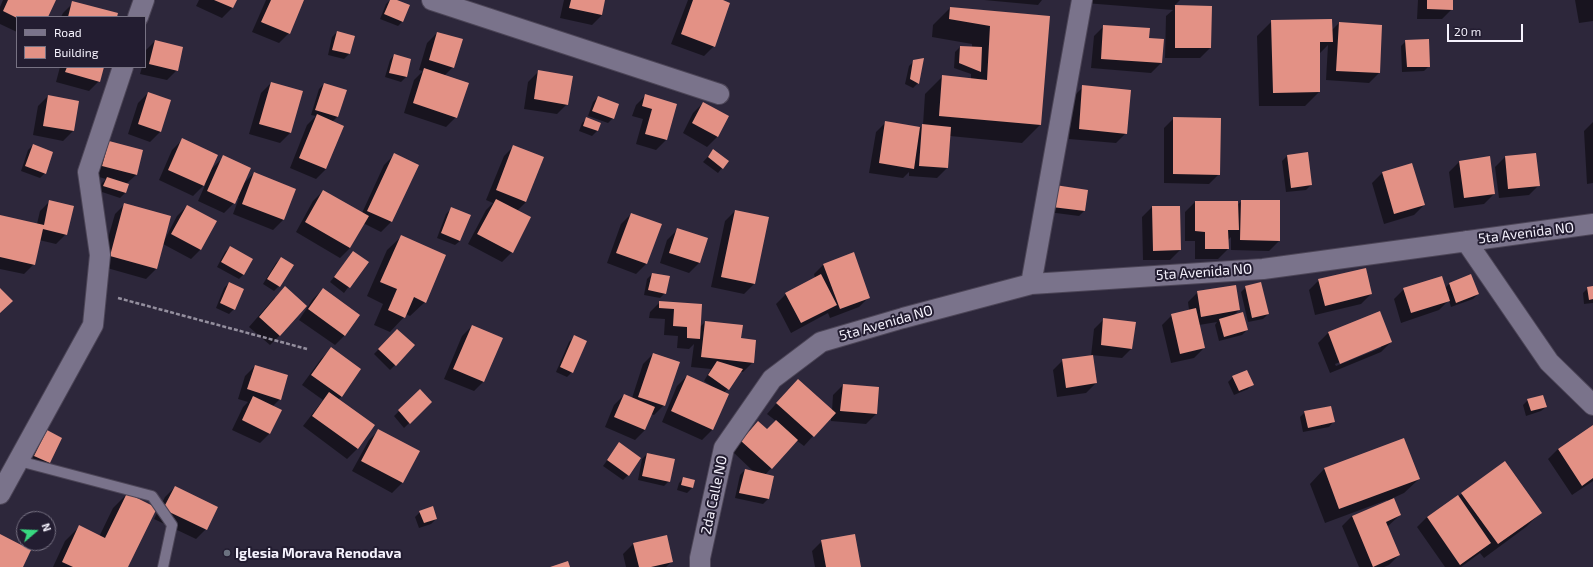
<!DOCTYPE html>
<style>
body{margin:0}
#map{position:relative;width:1593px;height:567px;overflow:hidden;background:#2d273b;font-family:"Exo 2",sans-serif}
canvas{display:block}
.legend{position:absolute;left:16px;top:16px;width:130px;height:52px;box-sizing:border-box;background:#231d31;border:1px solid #777283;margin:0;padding:5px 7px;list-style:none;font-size:12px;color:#f5f2fd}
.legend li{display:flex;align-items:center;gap:8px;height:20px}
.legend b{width:20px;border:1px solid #777283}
.north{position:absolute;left:16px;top:511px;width:40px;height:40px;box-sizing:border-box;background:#231d31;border:1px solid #777283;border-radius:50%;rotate:71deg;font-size:11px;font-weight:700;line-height:16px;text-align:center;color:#f5f2fd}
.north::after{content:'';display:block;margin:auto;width:14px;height:18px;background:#38d880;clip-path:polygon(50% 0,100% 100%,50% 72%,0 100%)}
.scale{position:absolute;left:1447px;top:24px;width:76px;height:18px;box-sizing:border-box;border:2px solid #f5f2fd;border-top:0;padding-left:5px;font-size:12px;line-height:14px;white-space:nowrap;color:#f5f2fd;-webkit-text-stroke:3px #231d31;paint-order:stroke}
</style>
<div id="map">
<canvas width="1593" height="567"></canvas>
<ul class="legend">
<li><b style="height:5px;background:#7a738b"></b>Road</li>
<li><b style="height:11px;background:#e39185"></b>Building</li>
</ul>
<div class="north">N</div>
<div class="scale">20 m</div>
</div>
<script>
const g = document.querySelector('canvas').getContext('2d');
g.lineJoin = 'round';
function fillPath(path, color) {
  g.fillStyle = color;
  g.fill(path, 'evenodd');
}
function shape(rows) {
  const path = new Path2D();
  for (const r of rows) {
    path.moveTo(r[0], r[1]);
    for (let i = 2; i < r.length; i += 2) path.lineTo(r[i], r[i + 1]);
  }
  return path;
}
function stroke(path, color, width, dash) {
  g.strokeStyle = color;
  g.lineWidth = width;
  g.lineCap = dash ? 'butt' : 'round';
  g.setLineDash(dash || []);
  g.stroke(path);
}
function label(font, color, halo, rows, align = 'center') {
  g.font = font + ' "Exo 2",sans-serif';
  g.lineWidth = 4;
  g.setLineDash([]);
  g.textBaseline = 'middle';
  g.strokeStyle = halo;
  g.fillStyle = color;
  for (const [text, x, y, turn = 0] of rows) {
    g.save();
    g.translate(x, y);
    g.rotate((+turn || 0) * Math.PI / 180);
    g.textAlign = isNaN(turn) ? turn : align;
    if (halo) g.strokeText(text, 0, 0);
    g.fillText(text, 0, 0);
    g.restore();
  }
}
const shadow = shape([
 [3,0,55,0,17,17,17,32,0,24,0,7],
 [199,0,236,0,232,8,222,18,196,6],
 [266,0,303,0,289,33,279,43,252,32],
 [390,0,394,0,403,21,398,26,380,19,386,4],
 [564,0,604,0,602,15,592,25,560,18],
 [688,0,720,0,714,46,704,56,671,44],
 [984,0,1042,0,1038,5],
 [1085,0,1180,0,1174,6,1211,7,1210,48,1200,58,1165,58,1166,16,1173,10,1085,3],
 [1418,0,1452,0,1452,9,1442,19,1417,19],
 [1575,0,1593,0,1593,21,1579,23],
 [73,3,116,17,61,17,63,13],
 [950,8,1049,16,1040,125,1022,143,950,136,947,168,937,178,909,176,909,172,903,178,869,173,876,132,886,122,920,128,923,125,925,94,943,76,971,79,971,74,954,68,955,52,960,47,972,47,972,44,932,37,933,25],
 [1272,21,1331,31,1339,23,1379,73,1369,83,1326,80,1328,45,1319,54,1319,92,1305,106,1259,106,1257,36],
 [1104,26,1148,39,1161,63,1151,73,1091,68,1094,36],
 [337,32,353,37,349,54,344,59,328,55,332,37],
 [437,33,453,67,444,76,456,117,446,127,404,113,414,80,423,71,419,70,427,43],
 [155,41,177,70,167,80,140,74,142,67,145,67,145,51],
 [1406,41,1429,66,1424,71,1402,72,1401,46],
 [394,55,406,77,401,82,385,77,390,60],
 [914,61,918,83,913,88,905,84,909,66],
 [60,67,103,67,99,81,89,91,56,82],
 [538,72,567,104,557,114,524,109,528,82],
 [271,83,301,92,290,133,280,143,249,134,261,93],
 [324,84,337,117,332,122,326,169,316,179,290,168,307,125,316,116,311,115,319,89],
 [1083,87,1126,133,1116,143,1069,139,1073,97],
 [148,93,160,132,150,142,128,134,138,103],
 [646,95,666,140,656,150,636,144,643,119,632,116,636,105],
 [48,96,73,131,63,141,33,135,38,106],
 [598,97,613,118,608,123,588,116,593,102],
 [703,103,717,137,707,147,683,133,693,113],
 [587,118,599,123,597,131,592,136,579,131,582,123],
 [1174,118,1219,174,1209,184,1164,183,1164,128],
 [1593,122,1593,183,1587,184,1584,131],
 [182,140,210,170,224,157,242,185,254,173,295,189,283,220,273,230,233,214,239,198,237,197,234,203,224,213,198,201,206,183,193,196,159,180,172,150],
 [109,142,142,151,136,175,126,184,125,193,120,198,99,191,102,183,106,179,92,175,99,152],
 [33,145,45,173,40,178,21,171,28,150],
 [514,146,526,202,517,211,512,252,502,262,468,244,486,210,493,203,486,200,504,156],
 [713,151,722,168,718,173,703,162],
 [1535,154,1539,185,1529,195,1499,198,1495,167,1505,157],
 [394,155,417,166,391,222,381,232,363,223,350,248,340,258,296,232,313,201,323,191,362,213,384,165],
 [1287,156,1311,185,1306,190,1286,192,1282,161],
 [1489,158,1494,194,1484,204,1454,208,1449,172,1459,162],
 [1412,164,1424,205,1414,215,1384,224,1372,183,1382,173],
 [1056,186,1084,211,1079,216,1048,212],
 [50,201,66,234,56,244,39,240,34,264,24,274,0,269,0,216,37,224,40,211],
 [1242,201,1279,241,1269,251,1231,250,1231,237,1228,240,1228,249,1218,259,1195,259,1195,241,1185,241,1185,212,1195,202,1237,202,1237,205],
 [125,204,165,239,177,216,187,206,201,249,191,259,163,244,156,269,146,279,100,266,115,214],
 [1152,207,1180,250,1170,260,1143,260,1142,217],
 [451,209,460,241,455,245,437,238,446,214],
 [735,211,754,284,744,294,711,287,725,221],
 [631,214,646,264,636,274,607,263,621,224],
 [677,230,699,263,689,273,660,263,667,240],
 [402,236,425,302,410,316,405,314,404,317,390,332,374,325,383,304,367,296,387,250],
 [230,247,243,275,239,279,217,267,225,252],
 [354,252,367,262,344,293,330,282],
 [281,258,279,286,274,291,263,284,276,263],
 [824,264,869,297,859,307,830,318,828,313,791,333,776,304,786,294,815,278,814,274],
 [652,274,665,293,660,298,644,295,647,279],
 [1471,275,1478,294,1473,299,1451,307,1449,300,1439,310,1401,323,1394,299,1404,289,1445,288,1449,284],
 [1319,280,1371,294,1361,304,1315,315,1309,290],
 [229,283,234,309,229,314,216,308,224,288],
 [1246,287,1268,314,1263,319,1248,322,1241,292],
 [1593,287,1593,303,1584,304,1583,293,1588,288],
 [323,289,345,335,335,345,299,320,313,299],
 [1198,292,1239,310,1233,316,1247,330,1242,335,1219,341,1215,325,1217,322,1199,325,1204,348,1194,358,1171,363,1162,325,1172,315,1189,310,1188,302],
 [275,297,280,335,270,345,249,327],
 [660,302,701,305,700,327,705,322,740,339,753,362,743,372,740,372,724,393,728,394,712,430,702,440,662,422,677,386,687,376,710,387,711,386,704,381,711,369,691,367,694,344,689,349,677,348,678,336,664,335,665,319,649,318,650,312],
 [1379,313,1391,342,1381,352,1330,373,1318,343,1328,333],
 [1381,346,1381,348,1336,366,1335,364],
 [1104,319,1132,348,1122,358,1091,355,1096,383,1086,393,1057,397,1053,370,1063,360,1091,356,1094,329],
 [472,326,484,381,474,391,444,379,462,336],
 [397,330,395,365,390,370,374,354],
 [574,337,572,372,567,377,556,372,569,342],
 [331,349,342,396,338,400,373,426,357,449,347,459,303,426,323,400,302,385,321,359],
 [653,354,664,405,654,415,651,414,645,430,635,440,605,427,614,405,624,395,632,398,643,364],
 [255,366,280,399,272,407,270,433,260,443,232,430,243,407,248,402,238,399,245,376],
 [1233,377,1252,384,1248,389,1234,395,1228,382],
 [843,385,876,414,866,424,831,421,831,416,804,446,796,440,765,475,768,499,763,504,735,498,740,475,745,470,755,473,732,451,748,433,767,430,776,421,767,414,788,390,832,411,833,395],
 [420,391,431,402,404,428,394,416],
 [1528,400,1546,407,1541,411,1526,416,1523,405],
 [1305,412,1333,422,1329,427,1303,432,1300,417],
 [1593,427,1593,481,1572,495,1548,459,1558,449],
 [379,430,419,452,402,483,392,493,352,471,369,440],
 [47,431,61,438,49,463,44,467,30,461,42,436],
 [1404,439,1419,479,1404,493,1393,498,1400,515,1387,527,1399,555,1389,565,1384,567,1359,567,1342,526,1352,516,1388,501,1387,500,1325,523,1310,484,1324,469],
 [619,444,628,475,623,480,603,466],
 [647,454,669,481,664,486,638,480,642,459],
 [684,478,694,481,692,488,687,493,677,490,679,483],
 [175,487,206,529,196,539,154,519,165,497],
 [127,494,127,567,53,567,65,541,79,527,99,537,113,508],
 [1462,494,1540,513,1526,527,1484,558,1480,553,1461,567,1445,567,1417,527,1427,517],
 [420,512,436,519,431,524,419,528,415,517],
 [666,536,672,561,666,567,626,567,623,554,633,544],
 [822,541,860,567,815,567,812,551]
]);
const building = shape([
 [8,0,56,0,48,17,17,18,3,11],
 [214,0,237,0,233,8],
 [271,0,304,0,290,34,261,22],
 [390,0,397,0,410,5,403,22,384,14],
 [571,0,605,0,602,15,569,8],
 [693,0,723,0,730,3,715,47,681,34],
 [1427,0,1453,0,1453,10,1427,9],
 [72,1,118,13,117,17,68,17],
 [1175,5,1212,6,1211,48,1175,48],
 [950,7,1050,16,1041,125,939,116,942,75,987,80,990,26,949,19],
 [1332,19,1333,42,1320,42,1320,92,1273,93,1271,20],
 [1339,22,1382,25,1380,73,1336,71],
 [1103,25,1150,28,1149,38,1164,39,1162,63,1101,59],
 [337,31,355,36,350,54,332,50],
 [437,32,463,39,454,68,429,60],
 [1429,39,1430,67,1407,67,1405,40],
 [155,40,183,47,178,71,149,64],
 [960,46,982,47,981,72,959,63],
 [394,54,411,59,407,77,389,73],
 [924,58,919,84,910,79,913,60],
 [67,67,104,67,100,82,65,72],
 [424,68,469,83,457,118,413,103],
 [538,70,573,76,568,105,534,99],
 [271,82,303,91,291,133,259,124],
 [324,83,347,90,338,117,315,110],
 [1082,85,1131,90,1127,134,1079,129],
 [148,92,171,100,161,132,138,124],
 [645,94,677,104,667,140,645,134,652,109,642,106],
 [48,95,79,101,74,131,43,126],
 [598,96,619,104,614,119,592,111],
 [703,102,729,116,718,137,692,123],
 [317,114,344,126,326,169,299,158],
 [586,117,601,123,598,131,583,126],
 [1173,117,1221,118,1220,175,1173,174],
 [885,121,920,127,914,169,879,163],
 [922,124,951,127,948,168,919,166],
 [182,138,218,155,204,186,168,170],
 [109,141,143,150,137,175,102,166],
 [33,144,53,152,46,174,25,166],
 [513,145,544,157,526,202,496,190],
 [713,149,729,161,723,169,708,157],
 [1308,152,1312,185,1291,188,1287,155],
 [394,153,419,165,392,222,367,211],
 [1536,153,1540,186,1508,189,1505,156],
 [223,155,251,168,235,204,207,191],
 [1490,156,1495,194,1464,198,1459,161],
 [1412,163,1425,205,1394,214,1382,172],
 [254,172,296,189,284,220,242,204],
 [107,177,129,184,126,193,103,186],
 [1055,185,1088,190,1085,211,1052,207],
 [323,190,369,216,350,248,305,222],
 [496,199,531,217,513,253,477,234],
 [49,200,74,206,67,235,43,229,35,265,0,257,0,215,44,225],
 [1241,200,1280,200,1280,241,1240,240],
 [1195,201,1238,201,1239,230,1228,230,1229,249,1205,249,1205,232,1195,231],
 [124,203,171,216,157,269,110,256],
 [187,205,217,221,201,250,171,234],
 [1152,206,1180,206,1181,250,1153,251],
 [451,207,471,215,460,241,441,233],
 [735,210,769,217,755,284,721,277],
 [631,213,662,224,647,264,616,253],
 [677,228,708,238,700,263,669,253],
 [401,235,446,255,426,303,414,297,405,318,388,310,397,289,380,282],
 [230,246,253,259,244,275,221,262],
 [353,251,369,262,350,288,334,277],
 [854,252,870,298,840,309,823,264],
 [281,257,294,265,280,287,267,279],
 [1366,268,1372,294,1325,306,1318,279],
 [652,273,670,276,666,294,648,290],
 [821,274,837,305,801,323,785,293],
 [1471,274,1479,294,1456,303,1449,283],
 [1442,276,1450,301,1411,313,1403,288],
 [229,282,244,289,235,310,220,303],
 [1261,282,1269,314,1252,318,1245,286],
 [1236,285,1240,310,1201,317,1197,291],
 [285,286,307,306,280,336,259,317],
 [1593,286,1593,299,1589,300,1587,287],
 [0,288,13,301,0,313],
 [323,288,360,315,345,336,308,309],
 [659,301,702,304,700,339,687,338,687,327,673,326,674,309,659,308],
 [1196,308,1205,348,1180,354,1171,314],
 [1380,311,1392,342,1340,364,1328,332],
 [1243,312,1248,330,1224,337,1219,319],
 [1103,318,1136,322,1132,349,1101,345],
 [705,321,743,325,741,338,756,340,754,363,701,357],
 [472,325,503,338,484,382,453,369],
 [397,329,415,345,396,366,378,349],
 [574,335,587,341,573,373,560,367],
 [331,347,361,369,342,397,311,375],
 [653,353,680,362,665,406,638,397],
 [1093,355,1097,383,1066,388,1062,359],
 [717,361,743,369,729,390,708,375],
 [255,365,288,375,281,400,247,389],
 [1247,370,1254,385,1239,391,1232,376],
 [687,375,729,394,713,430,671,411],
 [798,379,836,413,814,437,776,403],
 [843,384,879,387,877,414,840,411],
 [420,389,432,402,410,424,398,410],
 [329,392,375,425,358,449,312,416],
 [624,394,655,407,645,430,614,417],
 [1543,395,1547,407,1531,411,1527,399],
 [253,396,282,410,270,434,242,420],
 [1331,406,1335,422,1308,428,1304,411],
 [776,420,798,440,772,469,741,441,758,421,767,429],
 [1593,425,1593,478,1582,486,1558,449],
 [378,429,420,451,403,483,361,461],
 [47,430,62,438,50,463,34,456],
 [1404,438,1420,479,1339,509,1324,468],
 [619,442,641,458,629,476,607,460],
 [647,453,675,459,670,482,642,476],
 [1505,461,1542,513,1498,544,1461,493],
 [745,469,774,476,769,499,739,493],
 [683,477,695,480,693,488,681,485],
 [175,486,218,507,207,530,163,509],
 [127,493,157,508,128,567,73,567,62,562,79,525,105,538],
 [1458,495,1491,543,1460,565,1427,517],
 [1394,498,1401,515,1386,522,1400,555,1373,567,1352,516],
 [433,506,437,519,424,523,419,511],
 [0,534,31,550,23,567,0,567],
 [855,534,861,567,826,567,821,540],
 [667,535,673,562,651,567,639,567,633,543],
 [568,561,570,567,550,567]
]);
const path = shape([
 [118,298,307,349]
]);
const lane = shape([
 [19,461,152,496,172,525,163,567]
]);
const street = shape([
 [432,0,719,94],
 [138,17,144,0],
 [1466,241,1549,362,1593,405],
 [1031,284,1082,0],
 [0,494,93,325,100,255,88,172,123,67],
 [700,567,700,558,724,448,772,379,821,342,903,318,1031,284,1263,269,1593,224]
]);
const markers = [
 [227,553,4,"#6b7280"]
];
const streetNames = [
 ["5ta Avenida NO",1526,233,-7],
 ["5ta Avenida NO",1204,272,-4],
 ["5ta Avenida NO",886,323,-16],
 ["2da Calle NO",714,495,-78]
];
const poiNames = [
 ["Iglesia Morava Renodava",235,553]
];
fillPath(shadow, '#0007');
fillPath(building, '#e39185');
stroke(lane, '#4c4557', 12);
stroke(street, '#4c4557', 22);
stroke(path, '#948f9e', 2.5, [4, 2]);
stroke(lane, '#7a738b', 10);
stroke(street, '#7a738b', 20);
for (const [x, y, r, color] of markers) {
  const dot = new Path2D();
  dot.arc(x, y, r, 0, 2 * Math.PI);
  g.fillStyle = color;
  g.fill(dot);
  stroke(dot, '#231d31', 1.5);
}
label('14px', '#f5f2fd', '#231d31', streetNames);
label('bold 14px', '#f5f2fd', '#231d31', poiNames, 'left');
</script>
